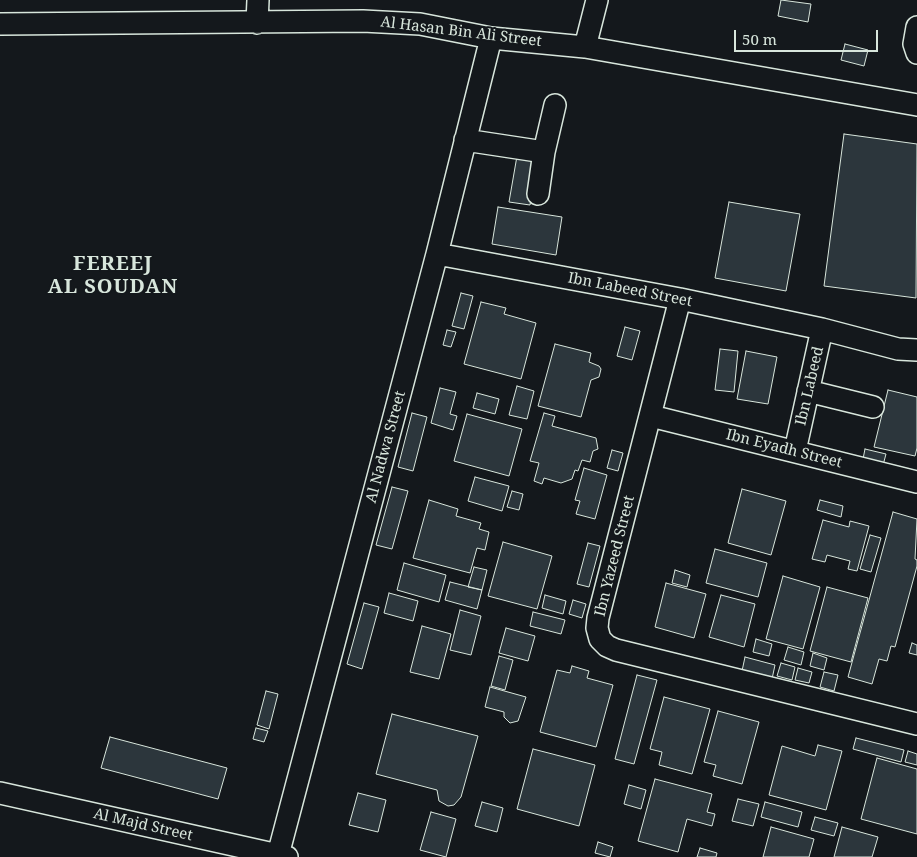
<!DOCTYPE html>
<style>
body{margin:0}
#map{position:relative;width:917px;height:857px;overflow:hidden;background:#14181c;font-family:"Noto Serif",serif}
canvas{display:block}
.scale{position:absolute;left:734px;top:30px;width:144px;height:22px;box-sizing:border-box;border:2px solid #d8e6dc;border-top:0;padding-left:6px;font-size:15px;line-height:18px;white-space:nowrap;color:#d8e6dc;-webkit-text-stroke:4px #14181c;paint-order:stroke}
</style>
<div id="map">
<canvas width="917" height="857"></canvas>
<div class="scale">50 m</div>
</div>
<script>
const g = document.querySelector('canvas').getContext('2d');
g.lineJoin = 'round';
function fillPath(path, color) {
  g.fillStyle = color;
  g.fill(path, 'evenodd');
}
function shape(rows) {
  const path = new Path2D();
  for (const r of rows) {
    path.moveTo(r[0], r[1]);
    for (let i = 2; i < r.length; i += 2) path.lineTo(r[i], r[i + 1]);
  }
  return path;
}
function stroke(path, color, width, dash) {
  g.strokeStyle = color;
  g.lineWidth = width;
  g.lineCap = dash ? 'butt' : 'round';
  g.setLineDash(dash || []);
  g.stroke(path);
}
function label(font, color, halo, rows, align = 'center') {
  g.font = font + ' "Noto Serif",serif';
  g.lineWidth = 4;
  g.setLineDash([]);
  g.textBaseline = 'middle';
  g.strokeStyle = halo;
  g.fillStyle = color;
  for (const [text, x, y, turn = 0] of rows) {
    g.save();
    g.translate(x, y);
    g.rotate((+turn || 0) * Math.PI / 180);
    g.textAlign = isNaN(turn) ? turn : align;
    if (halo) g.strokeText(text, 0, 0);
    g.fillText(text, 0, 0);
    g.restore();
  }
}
const building = shape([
 [781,0,811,4,808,22,778,16,781,0],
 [845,44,868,50,864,66,841,60,845,44],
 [844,134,917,144,916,298,824,286,844,134],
 [517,156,538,159,530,205,509,202,517,156],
 [729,202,800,214,786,291,715,278,729,202],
 [498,207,562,217,556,255,492,244,498,207],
 [461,293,473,296,464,329,452,326,461,293],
 [481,302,506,308,504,314,536,323,521,379,464,364,481,302],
 [625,327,640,331,632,360,617,356,625,327],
 [447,330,456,332,451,347,443,345,447,330],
 [555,344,591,353,589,362,599,366,601,369,599,377,591,380,581,417,538,406,555,344],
 [720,349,738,351,734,392,715,390,720,349],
 [746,351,777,357,768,404,737,399,746,351],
 [517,386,534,391,527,419,509,415,517,386],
 [440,388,456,392,450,414,457,416,453,430,431,423,440,388],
 [888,390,917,397,917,448,915,456,874,447,888,390],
 [477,393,499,399,495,414,473,408,477,393],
 [412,413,427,417,413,471,398,467,412,413],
 [544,413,555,416,552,426,596,438,598,449,593,451,590,462,582,460,578,471,575,470,572,479,561,483,544,478,542,484,534,481,539,463,530,461,544,413],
 [467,414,522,429,509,476,454,461,467,414],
 [865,449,886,454,882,469,862,464,865,449],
 [612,450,623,453,618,471,607,468,612,450],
 [584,468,607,475,595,519,576,514,580,501,575,500,584,468],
 [475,477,509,486,502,511,468,501,475,477],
 [392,487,408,491,392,549,376,545,392,487],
 [742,489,786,501,771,555,728,543,742,489],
 [512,491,523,494,519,510,507,507,512,491],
 [429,500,458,509,456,516,481,523,479,529,489,532,485,550,477,548,470,573,413,558,429,500],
 [820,500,843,506,841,517,817,510,820,500],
 [893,512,917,519,915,559,917,560,917,566,895,647,891,646,887,661,879,659,872,684,848,677,893,512],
 [823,520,849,527,850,521,869,526,857,571,848,569,850,561,827,555,825,562,812,559,823,520],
 [870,535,881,538,871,572,860,569,870,535],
 [503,542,552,556,537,609,488,596,503,542],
 [588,543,600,546,589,587,577,584,588,543],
 [715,549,767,563,758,597,706,583,715,549],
 [404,563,446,575,439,602,397,590,404,563],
 [474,567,487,570,482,590,468,587,474,567],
 [675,570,690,575,687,587,672,583,675,570],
 [783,576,820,587,803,649,766,639,783,576],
 [450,582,482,590,477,609,445,600,450,582],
 [666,583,706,594,694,638,655,627,666,583],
 [827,587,868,598,851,662,810,651,827,587],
 [389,593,418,601,413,621,384,613,389,593],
 [545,595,566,601,563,614,542,608,545,595],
 [721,595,755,604,744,647,709,637,721,595],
 [573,600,586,604,582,618,569,614,573,600],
 [364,603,379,607,362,669,347,664,364,603],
 [460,610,481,616,471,655,450,650,460,610],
 [533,612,565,620,561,634,530,626,533,612],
 [422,626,451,634,439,679,410,672,422,626],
 [506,628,535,636,528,661,499,653,506,628],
 [756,639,772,644,769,656,753,652,756,639],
 [912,643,917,645,917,655,909,653,912,643],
 [788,647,804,652,801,665,784,660,788,647],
 [813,653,827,658,824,670,810,666,813,653],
 [499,656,513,660,505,690,491,686,499,656],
 [745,657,775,665,772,679,742,671,745,657],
 [781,663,795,667,792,680,777,676,781,663],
 [572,666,589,671,587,678,613,685,596,747,540,732,557,670,570,673,572,666],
 [798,668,812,672,809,683,795,680,798,668],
 [824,672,838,675,834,691,820,687,824,672],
 [637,675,657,680,634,764,615,759,637,675],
 [490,687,526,697,518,721,510,723,504,717,504,712,485,707,490,687],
 [266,691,278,694,269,729,257,725,266,691],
 [664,697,710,709,692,774,659,765,662,752,650,749,664,697],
 [718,711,759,722,742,784,713,776,716,765,704,762,718,711],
 [392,714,478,736,461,797,454,805,448,806,439,801,437,790,376,774,392,714],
 [256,728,268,731,264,742,253,739,256,728],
 [110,737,227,768,218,799,101,768,110,737],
 [856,738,904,750,901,762,853,749,856,738],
 [818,745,842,751,826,810,769,795,782,746,815,756,818,745],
 [533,749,595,765,579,826,517,809,533,749],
 [908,751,917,754,917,765,905,762,908,751],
 [877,758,917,769,917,834,861,819,877,758],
 [655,779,712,794,707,812,715,814,712,826,687,819,678,852,638,841,655,779],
 [629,785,646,790,641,809,624,804,629,785],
 [358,793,386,800,378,832,349,825,358,793],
 [738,799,759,804,753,826,732,821,738,799],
 [482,802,503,808,497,832,475,826,482,802],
 [765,802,802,812,798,827,761,817,765,802],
 [431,812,456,819,446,857,420,850,431,812],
 [815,817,838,823,834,836,811,830,815,817],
 [771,827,814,839,809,857,763,857,771,827],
 [842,827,878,837,872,857,834,857,842,827],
 [598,842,613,847,610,857,595,853,598,842],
 [700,848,717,853,716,857,697,857,700,848]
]);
const minor = shape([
 [257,23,258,0],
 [0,24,363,21,420,24,491,38,585,47,917,105],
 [917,27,914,44,917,53],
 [585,47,597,0],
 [465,140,544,152,555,105],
 [538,194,544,152],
 [437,254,680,299,822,329],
 [680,299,598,618,597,628,600,639,607,646,616,650,917,724],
 [808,391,873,407],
 [651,416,917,482],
 [795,451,822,329,898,349,917,350],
 [0,793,287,857],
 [278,855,437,254,491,38]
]);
const streetNames = [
 ["Al Hasan Bin Ali Street",461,32,7],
 ["Ibn Labeed Street",630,290,11],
 ["Ibn Labeed",810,386,-77],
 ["Al Nadwa Street",386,447,-75],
 ["Ibn Eyadh Street",784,449,14],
 ["Ibn Yazeed Street",615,556,-76],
 ["Al Majd Street",143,825,13]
];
const districtNames = [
 ["FEREEJ",113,264],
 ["AL SOUDAN",113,287]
];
fillPath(building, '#2c363c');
stroke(building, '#d8e6dc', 1);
stroke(minor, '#d8e6dc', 24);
stroke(minor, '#14181c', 21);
label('15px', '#d8e6dc', '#14181c', streetNames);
g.letterSpacing = '1px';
label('bold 20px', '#d8e6dc', '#14181c', districtNames);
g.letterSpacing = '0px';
</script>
